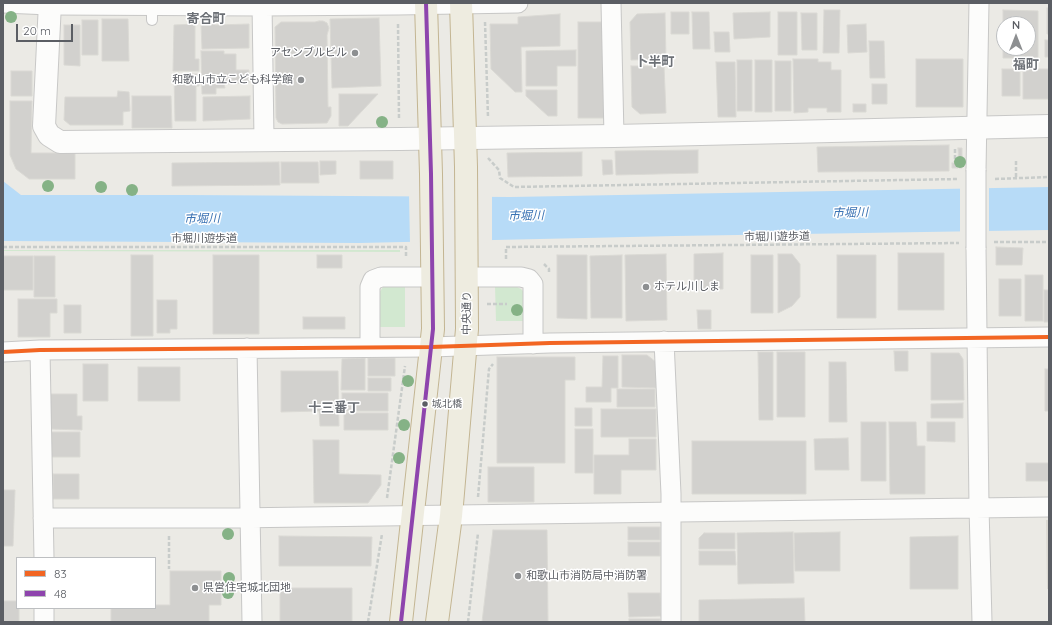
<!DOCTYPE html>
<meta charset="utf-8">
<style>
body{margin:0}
#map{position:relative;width:1052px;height:625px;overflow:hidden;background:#ebeae5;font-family:Quicksand,sans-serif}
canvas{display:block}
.frame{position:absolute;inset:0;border:4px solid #5b5e64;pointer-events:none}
.legend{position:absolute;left:16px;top:557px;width:140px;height:52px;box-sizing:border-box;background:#fff;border:1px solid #bdbfc1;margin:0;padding:5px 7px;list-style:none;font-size:12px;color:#5b5e64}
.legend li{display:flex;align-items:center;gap:8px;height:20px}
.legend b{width:20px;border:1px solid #bdbfc1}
.north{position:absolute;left:996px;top:16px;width:40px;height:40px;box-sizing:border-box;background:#fff;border:1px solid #bdbfc1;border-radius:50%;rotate:0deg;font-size:11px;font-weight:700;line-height:16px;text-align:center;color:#5b5e64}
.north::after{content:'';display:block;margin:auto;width:14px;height:18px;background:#8d8f91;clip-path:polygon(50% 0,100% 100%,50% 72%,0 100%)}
.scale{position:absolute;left:16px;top:24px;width:57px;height:18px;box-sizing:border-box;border:2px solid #5b5e64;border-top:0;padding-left:5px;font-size:12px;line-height:14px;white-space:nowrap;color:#5b5e64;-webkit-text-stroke:3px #fff;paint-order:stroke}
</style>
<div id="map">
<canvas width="1052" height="625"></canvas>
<div class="frame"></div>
<ul class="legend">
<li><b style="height:5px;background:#f26522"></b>83</li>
<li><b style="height:5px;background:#8e44ad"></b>48</li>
</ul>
<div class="north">N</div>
<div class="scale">20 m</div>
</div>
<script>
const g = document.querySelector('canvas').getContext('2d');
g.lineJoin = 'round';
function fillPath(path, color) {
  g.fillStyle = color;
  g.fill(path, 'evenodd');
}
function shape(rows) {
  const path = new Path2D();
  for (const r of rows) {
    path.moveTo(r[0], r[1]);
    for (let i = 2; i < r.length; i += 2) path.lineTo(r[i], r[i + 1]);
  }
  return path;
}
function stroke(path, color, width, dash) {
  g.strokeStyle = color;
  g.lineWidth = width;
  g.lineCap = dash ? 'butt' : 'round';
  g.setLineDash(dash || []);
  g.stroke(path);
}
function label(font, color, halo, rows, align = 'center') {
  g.font = font + ' Quicksand,"Noto Sans JP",sans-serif';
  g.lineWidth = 3;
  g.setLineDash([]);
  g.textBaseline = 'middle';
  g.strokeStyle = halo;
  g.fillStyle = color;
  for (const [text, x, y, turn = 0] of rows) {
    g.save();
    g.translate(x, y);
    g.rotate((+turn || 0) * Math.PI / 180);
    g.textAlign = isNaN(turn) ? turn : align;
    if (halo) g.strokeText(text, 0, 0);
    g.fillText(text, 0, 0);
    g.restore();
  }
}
const education = shape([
 [1046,520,1049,520,1049,589,1047,589]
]);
const green = shape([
 [3,250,400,250,400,252,3,251],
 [389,285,405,285,405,327,379,327,379,293,383,287],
 [495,286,515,286,521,289,526,294,526,321,496,321]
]);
const water = shape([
 [3,181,21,195,186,195,511,197,1049,187,1049,230,675,236,359,243,3,241]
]);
const pier = shape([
 [989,186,989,233,960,234,960,187],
 [409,194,492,195,492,242,410,244]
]);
const building = shape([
 [1047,8,1049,8,1049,34,1047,34,1047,8],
 [824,10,840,10,839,53,823,53,824,10],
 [1003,10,1038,11,1038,58,1003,58,1003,10],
 [1004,24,1028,24,1028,48,1004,48,1004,24],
 [671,12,689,12,689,34,671,34,671,12],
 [692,12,709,12,710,49,693,49,692,12],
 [770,12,770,37,734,39,733,13,770,12],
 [778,12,797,12,797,55,778,55,778,12],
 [665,13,666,59,631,60,630,22,637,14,665,13],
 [801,13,817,13,817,50,802,50,801,13],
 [560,14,560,46,521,47,522,92,515,92,491,69,490,24,518,24,518,17,560,14],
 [379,18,381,86,332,88,330,19,379,18],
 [102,19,128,19,129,61,102,61,102,19],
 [82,20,98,20,98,55,82,55,82,20],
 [319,21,323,21,327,23,329,28,327,35,328,107,331,107,331,116,327,123,282,124,278,122,276,118,275,27,281,22,315,22,319,21],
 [578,22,604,22,605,118,578,118,578,22],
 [195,24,195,59,199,59,199,71,173,71,174,25,195,24],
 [201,24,215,24,215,25,249,24,249,48,202,49,201,24],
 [866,24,867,52,848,53,847,25,866,24],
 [64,25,80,25,80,66,64,65,64,25],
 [714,32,729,32,730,52,715,52,714,32],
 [1045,40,1049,40,1049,57,1045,57,1045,40],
 [869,41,884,41,885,78,870,78,869,41],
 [576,50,576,66,557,66,557,86,526,86,526,51,576,50],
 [201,51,224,51,224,54,236,54,236,70,249,70,249,83,224,84,225,88,216,88,216,94,202,94,201,51],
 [793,59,818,59,818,62,831,62,831,70,841,70,841,112,827,112,827,108,808,108,808,112,794,113,793,59],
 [916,59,963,59,963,107,916,107,916,59],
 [737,60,752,60,752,111,737,111,737,60],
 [755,60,772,60,772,112,755,112,755,60],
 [775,61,791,61,791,111,775,111,775,61],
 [716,62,735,62,736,117,718,117,716,62],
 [631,66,664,66,666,113,640,114,632,107,631,66],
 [1002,69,1020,69,1020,96,1002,96,1002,69],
 [1023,69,1049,69,1049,99,1023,99,1023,69],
 [11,71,32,71,32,96,11,96,11,71],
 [174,74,199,74,199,86,196,86,196,121,175,121,174,74],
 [872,84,887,84,887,104,872,104,872,84],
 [526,90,557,90,557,116,548,116,526,96,526,90],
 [118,91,129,92,130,111,123,112,123,125,70,125,64,120,65,97,117,97,118,91],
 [339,94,378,94,348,126,339,126,339,94],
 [132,96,171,96,172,128,132,128,132,96],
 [250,96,250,119,203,121,203,97,250,96],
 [10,101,32,101,31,153,75,153,75,179,29,179,16,169,10,155,10,101],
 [853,104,866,104,866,112,853,112,853,104],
 [949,145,949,171,818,172,817,147,949,145],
 [958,148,962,148,962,168,959,168,958,148],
 [698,150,698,173,616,175,615,151,698,150],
 [582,152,582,176,508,177,507,153,582,152],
 [602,160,612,160,613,174,603,175,602,160],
 [320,161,336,161,336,174,320,175,320,161],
 [360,161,393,161,393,179,360,179,360,161],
 [279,162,280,185,172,186,172,163,279,162],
 [281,162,318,162,319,183,281,183,281,162],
 [952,163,958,163,958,168,952,168,952,163],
 [996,247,1023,248,1022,265,996,265,996,247],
 [723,253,723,289,694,290,694,254,723,253],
 [898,253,944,253,944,310,898,310,898,253],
 [666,254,667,320,626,321,625,255,666,254],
 [778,254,792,254,800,264,800,297,792,306,778,313,778,254],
 [131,255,153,255,153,336,131,336,131,255],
 [213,255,259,255,259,334,213,334,213,255],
 [317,255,342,255,342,268,317,268,317,255],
 [557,255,587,255,587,319,557,318,557,255],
 [622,255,622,318,591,318,590,256,622,255],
 [751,255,773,255,773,313,751,313,751,255],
 [837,255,876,255,876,318,837,318,837,255],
 [3,256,33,256,33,290,3,290,3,256],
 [34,256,55,256,55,297,34,297,34,256],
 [1025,275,1043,275,1043,321,1025,321,1025,275],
 [999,279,1021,279,1021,316,999,316,999,279],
 [1044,290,1049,290,1049,322,1044,322,1044,290],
 [18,299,57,299,57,313,50,313,50,337,18,337,18,299],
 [157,300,177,300,177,329,170,329,170,333,157,333,157,300],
 [64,305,81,305,81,333,64,333,64,305],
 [697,310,711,310,711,329,698,329,697,310],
 [303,317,345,317,345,329,303,329,303,317],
 [894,351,908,351,908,371,895,371,894,351],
 [758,352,773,352,773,420,759,420,758,352],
 [777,352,805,352,805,417,777,417,777,352],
 [931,353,959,353,963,359,964,400,931,400,931,353],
 [622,355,647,355,656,362,656,388,622,387,622,355],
 [603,356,618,356,618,388,611,388,611,402,586,402,586,387,602,387,603,356],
 [497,357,575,357,575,380,565,380,565,463,497,463,497,357],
 [365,358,365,390,341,390,342,359,365,358],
 [368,358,395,358,395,376,368,376,368,358],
 [829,362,846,362,847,422,829,422,829,362],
 [83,364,108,364,108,401,83,401,83,364],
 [138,367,180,367,180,401,138,401,138,367],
 [1045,369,1049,369,1049,411,1045,411,1045,369],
 [281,371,338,371,339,426,320,426,319,411,281,412,281,371],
 [368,378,391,378,391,391,368,391,368,378],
 [617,389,655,389,655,407,617,407,617,389],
 [342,393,388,393,388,411,342,411,342,393],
 [50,394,77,394,77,416,82,416,82,430,50,429,50,394],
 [963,403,963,418,931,418,931,404,963,403],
 [575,408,592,408,592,426,575,426,575,408],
 [601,409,656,409,656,437,601,437,601,409],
 [344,413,388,413,388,430,344,430,344,413],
 [861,422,886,422,886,481,861,481,861,422],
 [889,422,916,422,917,446,925,446,925,494,890,494,889,422],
 [927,422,955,422,955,442,927,441,927,422],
 [575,429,593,429,593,473,575,473,575,429],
 [50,432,80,432,80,457,50,457,50,432],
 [848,438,849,470,815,470,814,439,848,438],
 [629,439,656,439,656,470,621,470,621,494,594,494,594,455,629,455,629,439],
 [313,440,339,440,339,474,381,475,381,485,368,503,314,503,313,440],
 [692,441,806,441,806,494,692,494,692,441],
 [1026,463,1049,463,1049,481,1026,481,1026,463],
 [488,467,534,467,534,502,488,502,488,467],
 [53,474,79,474,79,499,53,499,53,474],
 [3,490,15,490,13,546,3,546,3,490],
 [628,527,660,527,660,540,628,540,628,527],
 [493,530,547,530,548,622,482,622,493,530],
 [793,532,794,583,738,584,737,533,793,532],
 [840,532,840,571,795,571,794,533,840,532],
 [704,533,735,533,735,549,699,549,699,538,704,533],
 [279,536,372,537,371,566,279,566,279,536],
 [958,536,958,589,910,589,910,537,958,536],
 [628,542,660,542,660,556,628,556,628,542],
 [699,551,735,551,736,565,699,565,699,551],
 [170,571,221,571,221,605,209,605,209,622,111,622,111,608,155,608,155,605,170,605,170,571],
 [280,588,352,588,352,622,280,622,280,588],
 [628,593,660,593,661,616,629,617,628,593],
 [804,598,805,622,699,622,699,600,804,598],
 [3,601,17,601,17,608,19,608,19,622,3,622,3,601],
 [629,619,660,619,660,622,629,622,629,619]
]);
const path = shape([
 [485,22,488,117],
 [398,24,399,119],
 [955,149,955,162],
 [488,158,499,170,500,178,514,187,958,179],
 [1016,161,1016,178],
 [995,179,1049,177],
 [994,242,1049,242],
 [3,247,406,247,406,258],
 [506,259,506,247,959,243],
 [544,264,549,269,549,273],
 [487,304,507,304],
 [478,497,489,369,493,364],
 [387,498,405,366],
 [169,536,169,569],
 [368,622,382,534],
 [468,622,478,533]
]);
const lane = shape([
 [152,5,152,20]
]);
const street = shape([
 [3,3,50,5,262,6,398,5,518,3],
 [262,3,264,139],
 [611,3,614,136],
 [976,170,979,3],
 [976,248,979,507,982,622],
 [467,277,521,277,529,279,533,284,533,344],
 [664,341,671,494,671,622],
 [370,347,370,287,373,280,381,277,432,277],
 [247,348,252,622],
 [40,350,44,558],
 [3,352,40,350,431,347,550,343,1049,337],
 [43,518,233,518,1049,507],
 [44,608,44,622]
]);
const secondary = shape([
 [50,3,44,126,49,135,60,142,400,139,614,136,1049,126]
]);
const highway = shape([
 [401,622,433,329,431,174,426,3],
 [437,622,451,516,467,329,466,167,461,3]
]);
const streetBridge = shape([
 [976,170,976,248]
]);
const bus1 = shape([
 [3,352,40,350,431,347,550,343,1049,337]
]);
const bus2 = shape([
 [401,622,433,329,431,174,426,3]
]);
const trees = [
 [11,17],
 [382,122],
 [960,162],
 [48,186],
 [101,187],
 [132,190],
 [517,310],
 [408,381],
 [404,425],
 [399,458],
 [228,534],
 [229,578],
 [228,593]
];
const markers = [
 [355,53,4,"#8d8f91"],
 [301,80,4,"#8d8f91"],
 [646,287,4,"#8d8f91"],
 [425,404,3.5,"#5b5e64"],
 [518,576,4,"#8d8f91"],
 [195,588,4,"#8d8f91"]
];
const busNames = [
 ["城北橋",432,404]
];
const poiNames = [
 ["アセンブルビル",347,53,"right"],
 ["和歌山市立こども科学館",293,80,"right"],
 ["ホテル川しま",654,287],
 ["和歌山市消防局中消防署",526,576],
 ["県営住宅城北団地",203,588]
];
const streetNames = [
 ["市堀川遊歩道",777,237,-1],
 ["市堀川遊歩道",204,239],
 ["中央通り",467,313,-89]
];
const waterNames = [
 ["市堀川",850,213,-1],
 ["市堀川",526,216,-1],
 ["市堀川",202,219,-1]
];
const quarterNames = [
 ["寄合町",206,19],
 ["卜半町",655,62],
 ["福町",1026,65],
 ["十三番丁",334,408]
];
fillPath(education, '#dcdad3');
fillPath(green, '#d2e8d0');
fillPath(water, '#b7dbf7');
fillPath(pier, '#ebeae5');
fillPath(building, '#d2d1ce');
stroke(building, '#dad9d4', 1);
stroke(lane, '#c7c7c6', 12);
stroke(street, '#c7c7c6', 21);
stroke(secondary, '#c8c8c7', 24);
stroke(highway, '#c3b592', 24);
stroke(path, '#c8ccca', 2.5, [4, 2]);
stroke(lane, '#fcfcfb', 10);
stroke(street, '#fcfcfb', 19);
stroke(secondary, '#fcfcfb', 22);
stroke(highway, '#eeece0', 22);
stroke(streetBridge, '#c7c7c6', 21, []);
stroke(streetBridge, '#fcfcfb', 19);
stroke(bus1, '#f26522', 4);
stroke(bus2, '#8e44ad', 4);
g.fillStyle = '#85b286';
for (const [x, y] of trees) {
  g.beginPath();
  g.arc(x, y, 6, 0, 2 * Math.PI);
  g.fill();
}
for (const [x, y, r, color] of markers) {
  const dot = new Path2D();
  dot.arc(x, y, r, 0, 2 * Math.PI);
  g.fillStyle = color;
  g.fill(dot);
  stroke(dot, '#fff', 1.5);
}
label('10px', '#5b5e64', '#fff', busNames, 'left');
label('11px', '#5b5e64', '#fff', poiNames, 'left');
label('11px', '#5b5e64', '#fff', streetNames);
label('italic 12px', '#3b73b4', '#fff', waterNames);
label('bold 13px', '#6c7076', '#fff', quarterNames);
</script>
